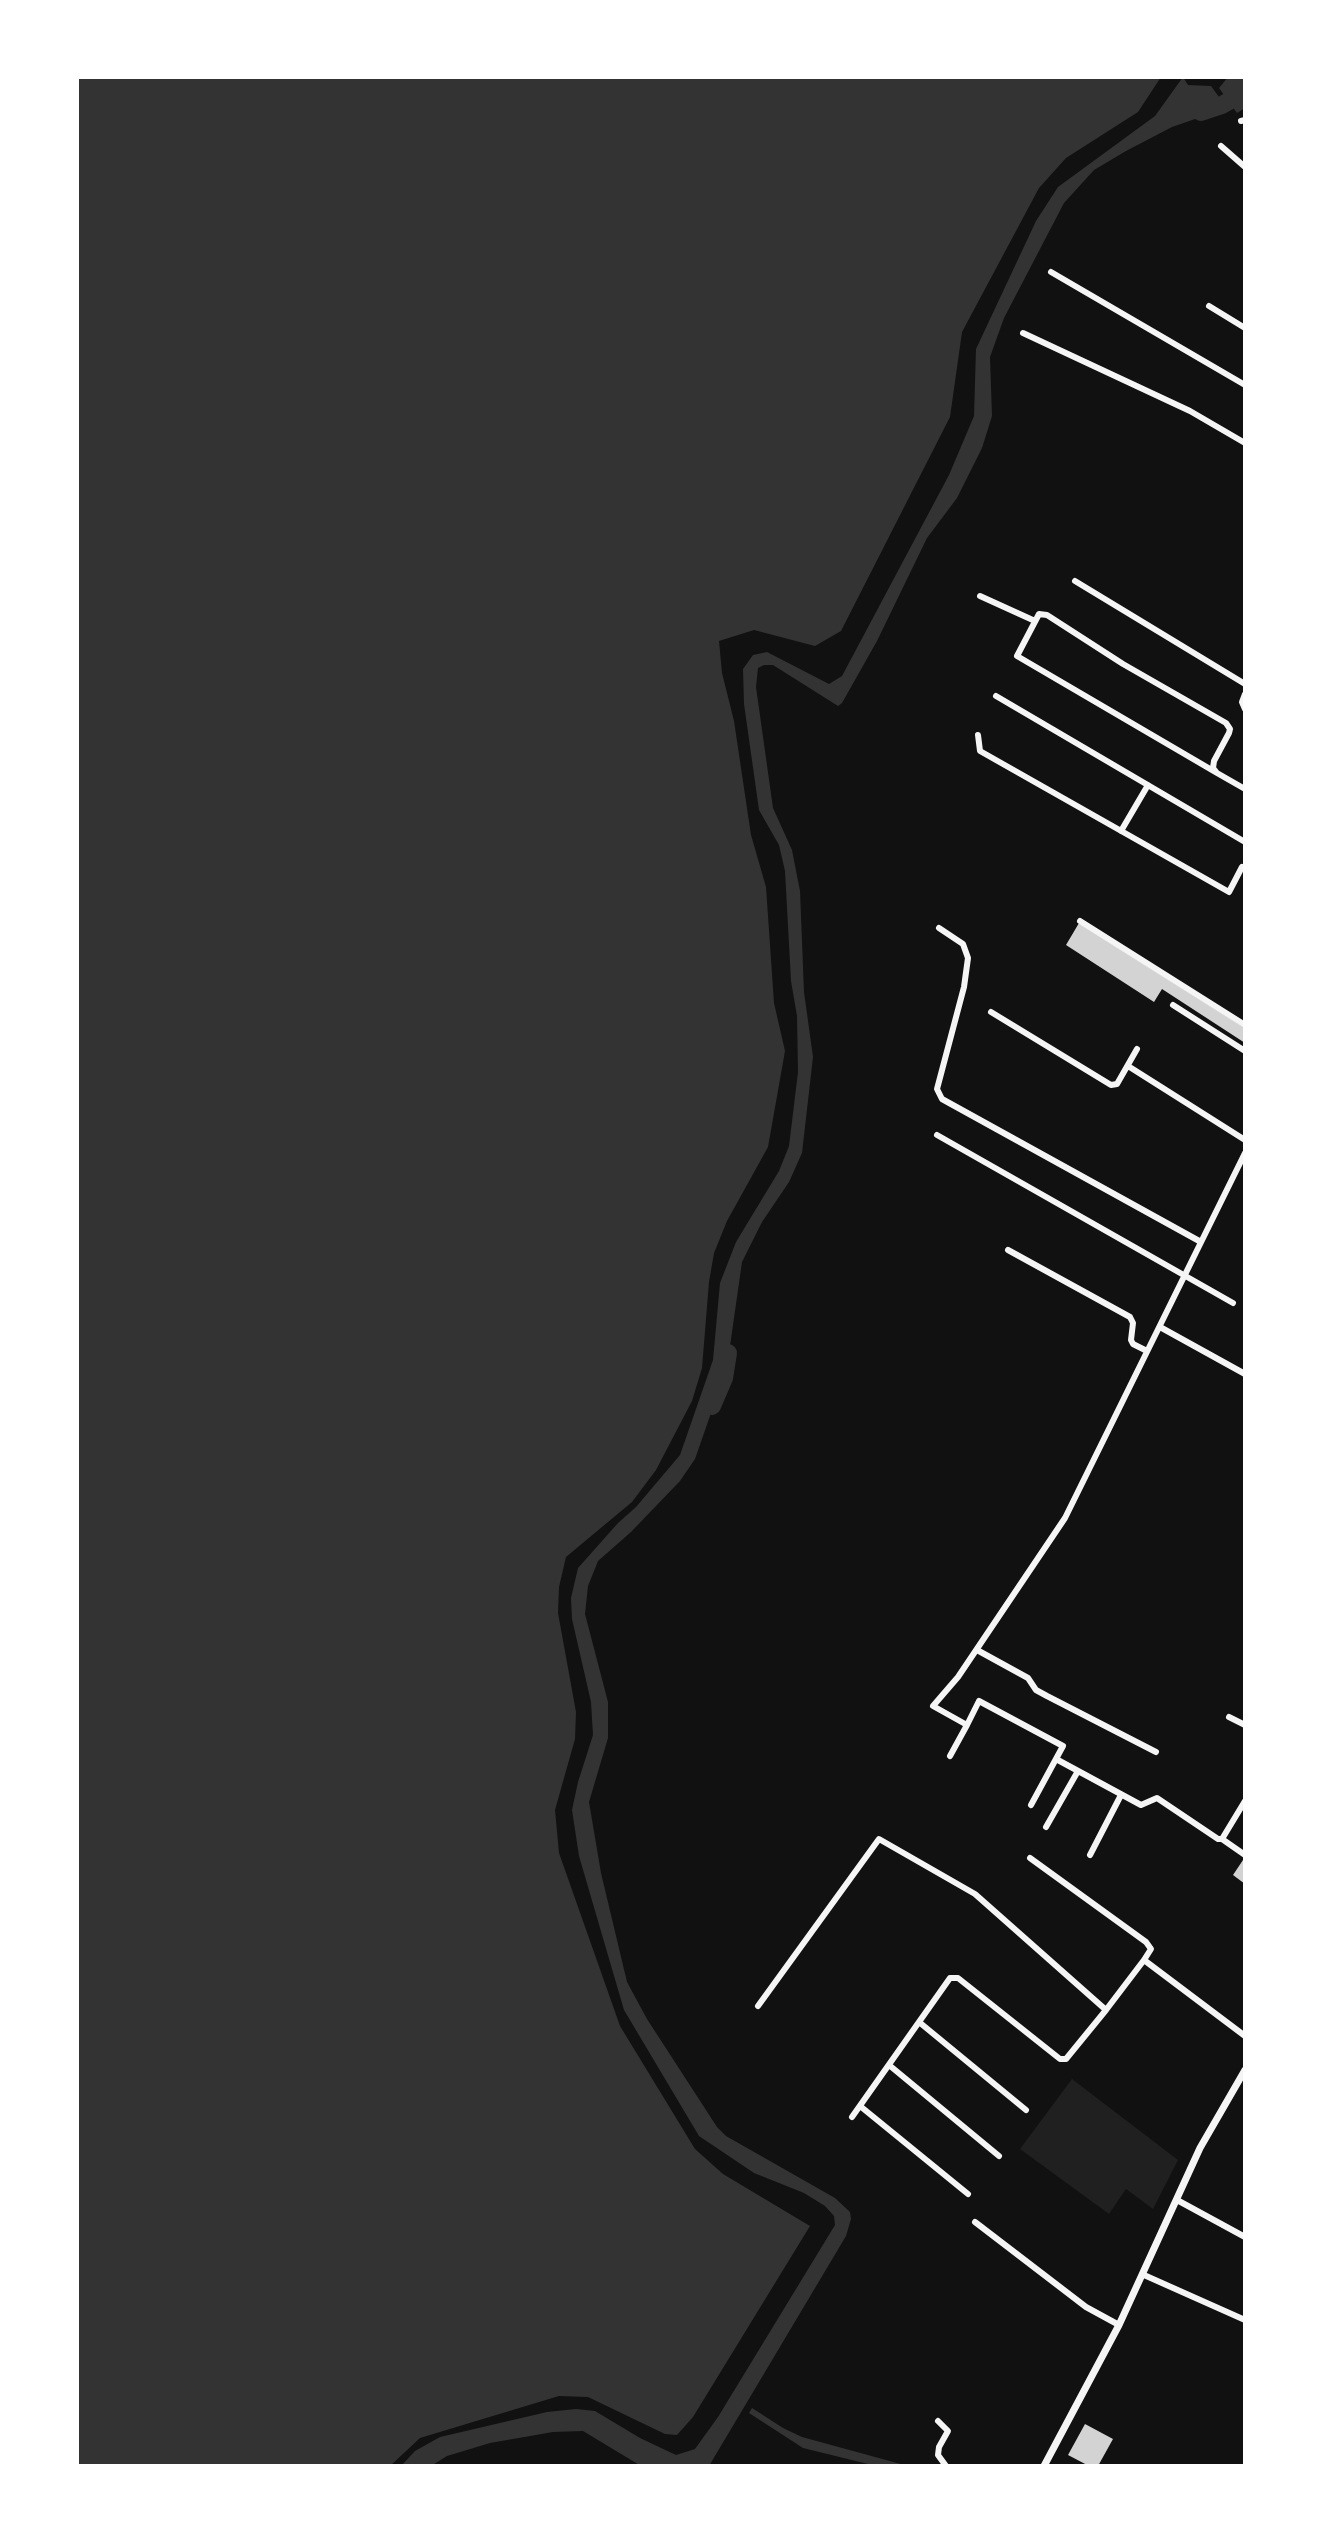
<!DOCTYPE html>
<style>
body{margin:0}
#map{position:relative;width:1322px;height:2543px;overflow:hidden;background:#111;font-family:Poppins,sans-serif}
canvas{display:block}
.frame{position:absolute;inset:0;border:79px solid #fff;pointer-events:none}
</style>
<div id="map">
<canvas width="1322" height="2543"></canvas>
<div class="frame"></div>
</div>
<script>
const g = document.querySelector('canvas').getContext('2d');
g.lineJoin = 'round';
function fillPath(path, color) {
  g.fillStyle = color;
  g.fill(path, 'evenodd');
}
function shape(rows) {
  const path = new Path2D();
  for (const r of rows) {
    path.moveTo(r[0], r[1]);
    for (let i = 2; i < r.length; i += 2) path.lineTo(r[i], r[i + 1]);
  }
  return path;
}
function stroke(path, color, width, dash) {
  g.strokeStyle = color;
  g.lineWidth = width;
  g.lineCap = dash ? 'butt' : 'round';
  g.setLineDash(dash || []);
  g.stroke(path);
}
const green = shape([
 [1072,2079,1178,2160,1153,2209,1126,2189,1109,2214,1020,2149]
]);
const water = shape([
 [77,77,1161,77,1138,112,1066,158,1039,188,962,332,950,417,841,631,815,646,754,630,719,641,722,673,734,721,751,835,766,887,774,1003,785,1051,768,1147,727,1221,714,1253,709,1282,702,1368,692,1401,656,1470,632,1502,566,1557,559,1587,558,1613,576,1712,575,1739,555,1810,559,1853,620,2026,695,2149,723,2174,810,2226,693,2417,677,2435,665,2434,588,2397,559,2396,420,2438,390,2466,77,2466],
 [1183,77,1188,85,1211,86,1227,108,1172,127,1126,151,1094,170,1064,203,1004,318,990,357,992,416,982,448,957,498,927,538,877,641,842,703,838,706,773,665,764,665,758,668,756,687,773,808,792,850,800,891,804,992,813,1057,802,1153,789,1182,762,1222,742,1262,727,1367,695,1459,680,1481,631,1532,598,1561,588,1586,585,1614,608,1702,608,1738,589,1802,601,1873,627,1982,647,2019,717,2127,726,2136,835,2198,850,2212,851,2219,846,2236,709,2466,641,2466,583,2431,553,2432,490,2443,447,2456,431,2466,401,2466,415,2451,440,2437,547,2412,576,2409,595,2411,640,2438,676,2455,695,2449,718,2417,835,2225,834,2216,825,2206,804,2193,754,2173,699,2136,624,2010,579,1856,572,1810,578,1782,593,1735,591,1702,572,1619,571,1598,578,1568,618,1523,636,1507,680,1455,713,1360,720,1283,736,1242,779,1171,789,1146,798,1072,797,1016,791,981,785,871,779,845,759,810,744,704,743,669,753,655,767,652,829,684,842,676,949,475,974,416,976,349,1036,221,1058,187,1155,116],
 [1228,77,1245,77,1245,108,1237,113,1219,88],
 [752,2408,783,2428,802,2437,908,2466,876,2466,803,2448,749,2413]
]);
const river = shape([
 [1201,112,1222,105,1245,92],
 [712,1406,724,1378,728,1353]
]);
const building = shape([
 [1079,923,1245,1028,1245,1043,1162,989,1154,1002,1066,945],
 [1245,1857,1245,1884,1233,1875],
 [1085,2424,1113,2439,1098,2466,1089,2466,1068,2455]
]);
const minor = shape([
 [1241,121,1245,120],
 [1221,146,1245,167],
 [1051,272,1245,385],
 [1209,306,1245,328],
 [1023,333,1190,411,1245,443],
 [1075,581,1245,684],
 [980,596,1035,621],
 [1245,694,1242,702,1245,709],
 [996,696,1245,842],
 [978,735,980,751,1229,892,1242,867],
 [1217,773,1017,656,1039,614,1047,615,1123,664,1226,723,1230,729,1229,733,1214,761,1213,768,1217,773,1245,789],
 [1121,831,1148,785],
 [1080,921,1245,1025],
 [939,928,963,944,968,958,964,987,937,1089,942,1099,1201,1242],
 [1173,1005,1245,1051],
 [991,1012,1111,1085,1117,1084,1137,1049],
 [1128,1066,1245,1140],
 [937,1135,1233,1303],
 [1008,1250,1130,1317,1133,1323,1131,1340,1133,1344,1147,1351],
 [1160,1327,1245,1374],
 [977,1650,1028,1678,1036,1690,1047,1696,1156,1752],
 [1229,1717,1245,1725],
 [950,1756,967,1725],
 [1056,1759,1141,1805,1157,1798,1218,1839,1222,1839,1245,1801],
 [1031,1805,1063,1746,979,1701,967,1725,933,1706,958,1677,1065,1518,1245,1153],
 [1046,1827,1078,1771],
 [1222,1839,1245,1855],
 [1090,1855,1121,1795],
 [1030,1858,1146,1942,1151,1949,1144,1960,1245,2036],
 [758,2006,879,1839,975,1894,1106,2010,1144,1960],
 [919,2022,1026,2110],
 [889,2065,999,2156],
 [860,2106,968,2194],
 [852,2117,950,1978,958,1978,1060,2059,1066,2059,1106,2010],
 [1177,2200,1245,2237],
 [975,2222,1086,2307,1119,2325],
 [1144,2275,1245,2320],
 [938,2421,948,2431,939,2447,938,2455,946,2466]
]);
const tertiary = shape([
 [1044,2466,1119,2325,1200,2148,1245,2070]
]);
fillPath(green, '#202020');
fillPath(water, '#333');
stroke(river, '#333', 18);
fillPath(building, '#d3d3d3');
stroke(minor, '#f5f5f5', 6);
stroke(tertiary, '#f5f5f5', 7);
</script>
